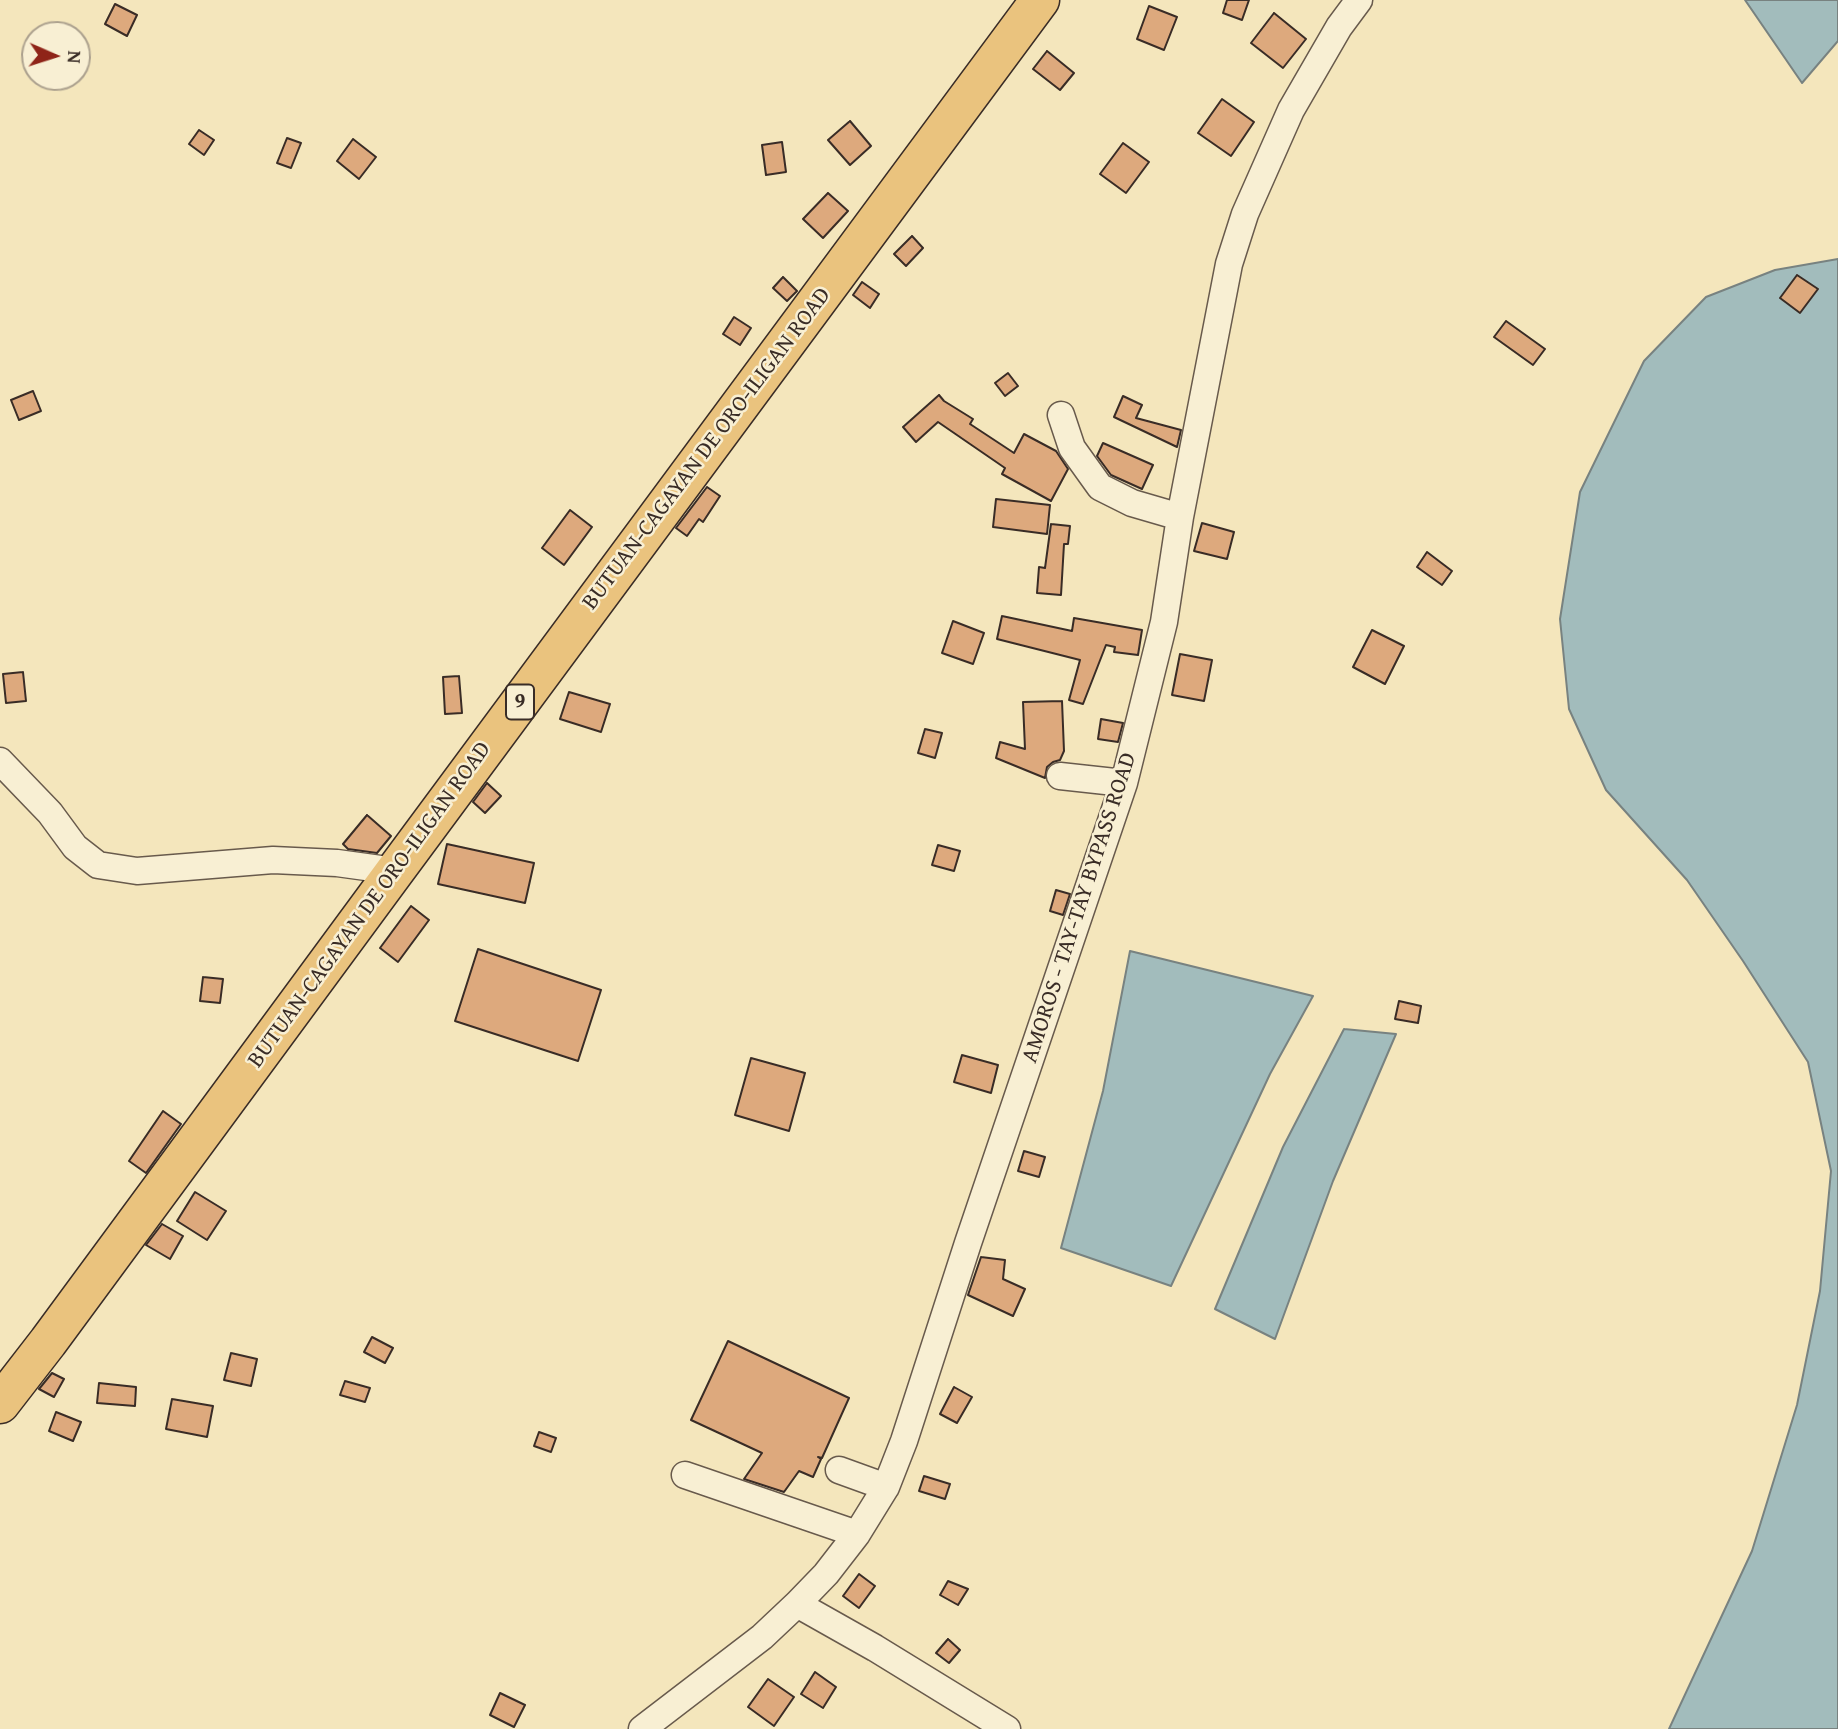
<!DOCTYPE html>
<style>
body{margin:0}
#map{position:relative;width:1838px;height:1729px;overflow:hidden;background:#f4e6bc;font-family:"Gentium Book Plus",serif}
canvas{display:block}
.north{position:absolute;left:21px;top:21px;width:70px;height:70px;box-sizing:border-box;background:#f8efd3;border:2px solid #aca18e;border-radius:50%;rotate:93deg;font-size:19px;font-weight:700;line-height:28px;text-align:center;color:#392c26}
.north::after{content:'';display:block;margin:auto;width:24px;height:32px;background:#8f2418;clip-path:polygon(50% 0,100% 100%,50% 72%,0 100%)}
</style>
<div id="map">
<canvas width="1838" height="1729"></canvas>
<div class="north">N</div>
</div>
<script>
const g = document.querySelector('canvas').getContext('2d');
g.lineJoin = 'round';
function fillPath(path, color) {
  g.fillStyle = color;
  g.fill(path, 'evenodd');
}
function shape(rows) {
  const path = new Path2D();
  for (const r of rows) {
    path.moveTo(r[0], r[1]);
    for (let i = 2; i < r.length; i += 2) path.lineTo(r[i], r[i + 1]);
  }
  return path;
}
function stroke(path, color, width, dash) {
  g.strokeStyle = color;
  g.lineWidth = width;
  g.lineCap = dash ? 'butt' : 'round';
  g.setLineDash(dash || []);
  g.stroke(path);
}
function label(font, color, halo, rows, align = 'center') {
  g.font = font + ' "Gentium Book Plus",serif';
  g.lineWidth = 5;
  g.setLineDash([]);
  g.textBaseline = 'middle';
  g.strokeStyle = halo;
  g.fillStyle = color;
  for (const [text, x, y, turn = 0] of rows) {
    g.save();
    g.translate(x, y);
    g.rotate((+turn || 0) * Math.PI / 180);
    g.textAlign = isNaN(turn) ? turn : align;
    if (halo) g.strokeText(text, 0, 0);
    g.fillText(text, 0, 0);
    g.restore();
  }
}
const water = shape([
 [1745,0,1838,0,1838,41,1802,83,1745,0],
 [1838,259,1838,1729,1669,1729,1752,1551,1797,1405,1820,1291,1831,1171,1808,1062,1743,961,1687,880,1606,790,1569,709,1560,619,1580,492,1644,361,1706,297,1775,270,1838,259],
 [1130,951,1313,996,1270,1074,1171,1286,1061,1248,1103,1091,1130,951],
 [1344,1029,1396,1034,1333,1181,1275,1339,1215,1309,1283,1147,1344,1029]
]);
const building = shape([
 [1227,0,1249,0,1242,20,1223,13,1227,0],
 [115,4,137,15,127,36,105,24,115,4],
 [1149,6,1177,17,1164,50,1137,39,1149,6],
 [1274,13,1306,39,1283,68,1251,43,1274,13],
 [1047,51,1074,73,1060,90,1033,69,1047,51],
 [1222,99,1254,122,1231,156,1198,133,1222,99],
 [850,121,871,146,850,165,828,140,850,121],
 [199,130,214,140,204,155,189,144,199,130],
 [287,138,301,143,291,168,277,163,287,138],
 [353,139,376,157,359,179,337,161,353,139],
 [782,142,786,172,766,175,762,145,782,142],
 [1123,143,1149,162,1126,193,1100,174,1123,143],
 [828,193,848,211,823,238,803,219,828,193],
 [912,236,923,248,906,266,894,254,912,236],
 [1797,275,1818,289,1800,313,1780,298,1797,275],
 [783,277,797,291,787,301,773,288,783,277],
 [862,282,879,294,870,308,853,295,862,282],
 [734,317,751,328,740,345,723,334,734,317],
 [1506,321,1545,349,1533,365,1494,337,1506,321],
 [1008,373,1018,386,1005,396,995,383,1008,373],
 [33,391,41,411,19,420,11,400,33,391],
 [939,395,944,401,973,419,970,424,1014,453,1024,434,1056,451,1068,469,1051,501,1002,474,1005,468,938,422,916,442,903,427,939,395],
 [1123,396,1142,405,1136,418,1181,430,1177,447,1114,417,1123,396],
 [1103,443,1153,465,1142,489,1111,475,1097,456,1103,443],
 [707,487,720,496,703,522,699,519,687,536,676,528,707,487],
 [996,499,1050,505,1047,534,993,527,996,499],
 [570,510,592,527,564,565,542,548,570,510],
 [1202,523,1234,532,1227,559,1194,551,1202,523],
 [1051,524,1070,526,1068,544,1064,544,1061,595,1037,593,1039,567,1045,568,1051,524],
 [1427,552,1452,571,1442,585,1417,567,1427,552],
 [1002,616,1072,631,1074,618,1142,630,1138,655,1114,652,1115,647,1106,645,1083,704,1069,700,1080,660,997,639,1002,616],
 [953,621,984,633,973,664,942,653,953,621],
 [1372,630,1404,646,1385,684,1353,667,1372,630],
 [1180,654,1212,660,1204,701,1172,695,1180,654],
 [23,672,26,701,6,703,3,674,23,672],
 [459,676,462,713,445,714,443,677,459,676],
 [569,692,610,704,601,732,560,719,569,692],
 [1062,701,1064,751,1060,760,1053,762,1047,767,1045,778,996,758,1000,742,1025,749,1023,702,1062,701],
 [1101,719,1123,723,1118,742,1098,739,1101,719],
 [925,729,942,733,935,758,918,753,925,729],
 [487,783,501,796,485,813,473,802,487,783],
 [367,815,391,836,377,853,348,849,343,844,367,815],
 [447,844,534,863,525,903,438,884,447,844],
 [938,845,960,851,954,871,932,865,938,845],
 [1056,890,1070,894,1063,915,1050,911,1056,890],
 [411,906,429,920,398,962,380,948,411,906],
 [478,949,601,990,578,1061,455,1021,478,949],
 [203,977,223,979,220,1003,200,1001,203,977],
 [1399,1001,1421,1006,1418,1023,1395,1019,1399,1001],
 [962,1055,998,1065,991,1093,954,1082,962,1055],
 [751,1058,805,1073,789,1131,735,1115,751,1058],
 [163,1111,181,1124,146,1173,129,1161,163,1111],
 [1024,1151,1045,1157,1039,1177,1018,1171,1024,1151],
 [195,1192,226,1211,207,1240,177,1221,195,1192],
 [162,1224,183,1236,170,1259,146,1245,162,1224],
 [981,1257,1005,1260,1003,1279,1025,1289,1013,1316,968,1295,981,1257],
 [372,1337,393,1348,385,1363,364,1352,372,1337],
 [728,1341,849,1398,822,1458,818,1457,821,1459,813,1477,799,1471,784,1492,744,1479,762,1453,691,1420,728,1341],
 [231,1353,257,1359,251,1386,224,1380,231,1353],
 [52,1373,64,1379,54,1397,39,1389,52,1373],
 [345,1381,370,1388,365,1402,340,1395,345,1381],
 [99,1383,136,1387,135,1406,97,1403,99,1383],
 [954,1387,972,1397,957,1423,940,1414,954,1387],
 [172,1399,213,1406,207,1437,166,1429,172,1399],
 [56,1412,81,1422,73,1441,49,1431,56,1412],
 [539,1432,556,1438,551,1452,534,1446,539,1432],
 [924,1476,950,1484,945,1499,919,1491,924,1476],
 [859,1574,875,1586,859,1608,843,1596,859,1574],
 [948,1581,968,1589,958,1605,940,1595,948,1581],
 [948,1639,960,1650,949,1663,936,1653,948,1639],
 [815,1672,836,1687,823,1708,801,1694,815,1672],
 [768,1679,794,1697,774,1726,748,1707,768,1679],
 [500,1693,525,1705,514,1727,490,1715,500,1693]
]);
const minor = shape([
 [1061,415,1072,448,1100,487,1132,503,1180,517],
 [0,761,50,813,75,847,98,865,137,871,273,860,337,863,395,871],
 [1060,776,1124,783],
 [839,1470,886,1487],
 [685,1475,857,1534],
 [797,1604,875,1648,1007,1729],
 [642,1729,762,1637,797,1604,826,1574,857,1534,886,1487,904,1441,968,1243,1124,783,1164,622,1180,517,1229,264,1245,214,1291,110,1339,27,1359,0]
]);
const highway = shape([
 [0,1404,48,1342,395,871,1040,0]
]);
const shields = [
 [520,702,28]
];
const shieldNames = [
 ["9",520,702]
];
const streetNames = [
 ["BUTUAN-CAGAYAN DE ORO-ILIGAN ROAD",707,449,-53],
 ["BUTUAN-CAGAYAN DE ORO-ILIGAN ROAD",370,905,-54],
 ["AMOROS - TAY-TAY BYPASS ROAD",1080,908,-72]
];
fillPath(water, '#a2bcbc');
stroke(water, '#788280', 2);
fillPath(building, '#dda97d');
stroke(building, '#392c26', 2);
stroke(minor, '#685a4c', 29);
stroke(highway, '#392c26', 41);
stroke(minor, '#f8efd3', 26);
stroke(highway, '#eac37e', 38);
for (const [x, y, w] of shields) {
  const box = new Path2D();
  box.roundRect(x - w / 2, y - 17.5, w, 35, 5);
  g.fillStyle = '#f8efd3';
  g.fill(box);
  stroke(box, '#392c26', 2);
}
label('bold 21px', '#392c26', null, shieldNames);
label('23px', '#392c26', '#f8efd3', streetNames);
</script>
